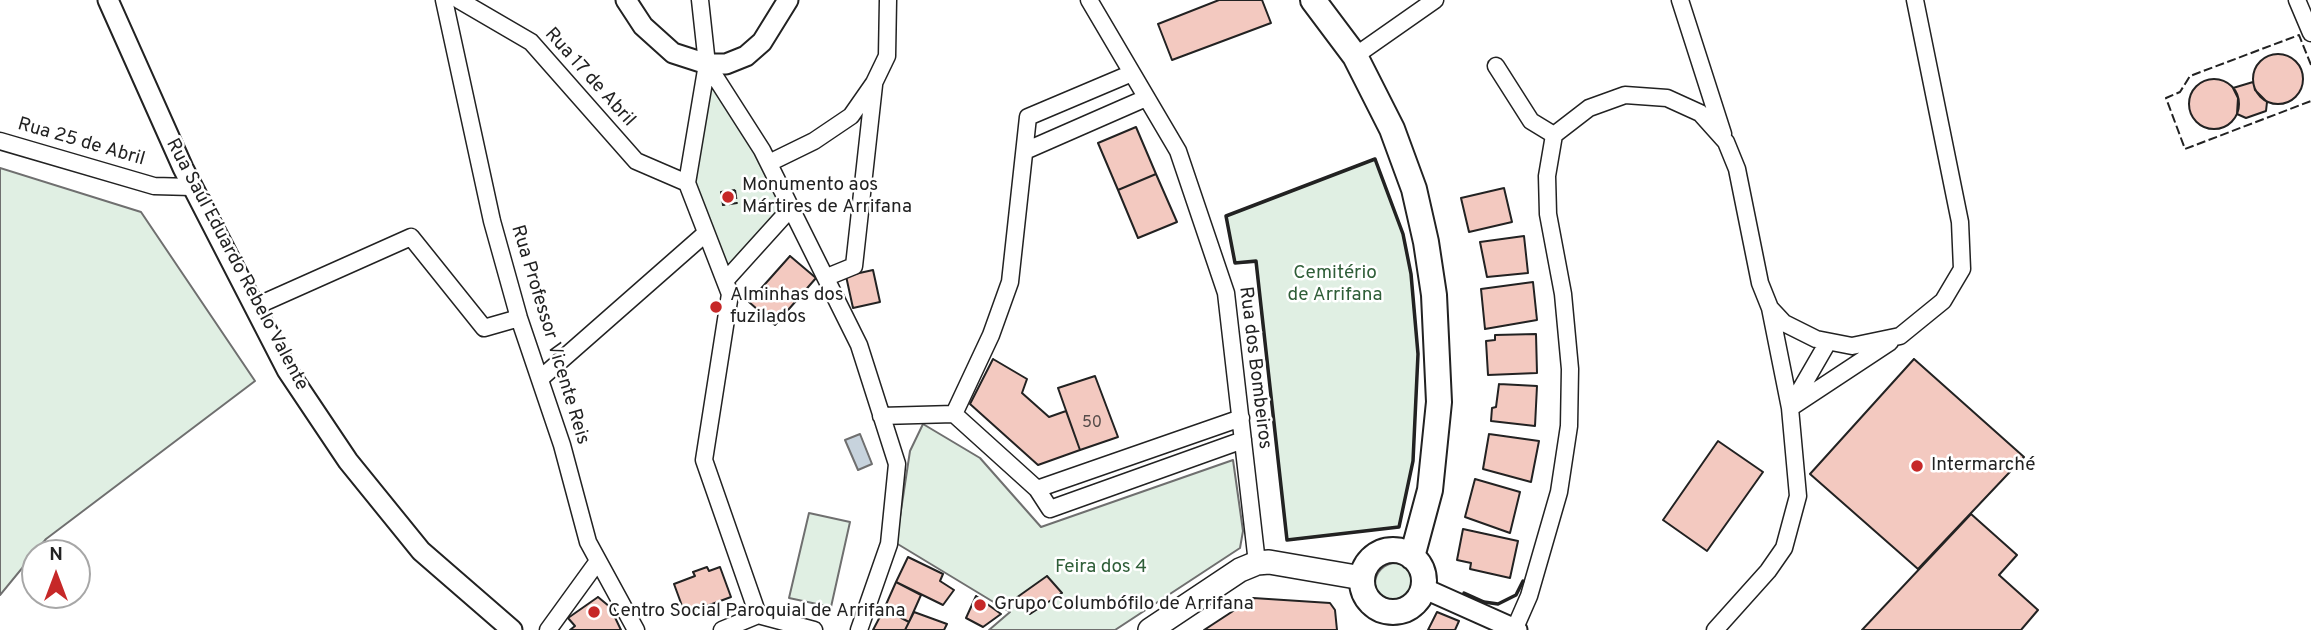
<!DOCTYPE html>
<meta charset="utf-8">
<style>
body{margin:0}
#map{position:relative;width:2311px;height:630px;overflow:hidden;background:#fff;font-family:Overpass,sans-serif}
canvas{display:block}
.north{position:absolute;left:21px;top:539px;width:70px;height:70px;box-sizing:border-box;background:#fff;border:2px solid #a7a7a7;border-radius:50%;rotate:0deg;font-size:19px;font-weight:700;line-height:28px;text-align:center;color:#222}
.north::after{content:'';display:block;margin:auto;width:24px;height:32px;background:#c62828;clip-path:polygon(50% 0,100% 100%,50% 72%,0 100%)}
</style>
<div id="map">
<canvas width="2311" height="630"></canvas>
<div class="north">N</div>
</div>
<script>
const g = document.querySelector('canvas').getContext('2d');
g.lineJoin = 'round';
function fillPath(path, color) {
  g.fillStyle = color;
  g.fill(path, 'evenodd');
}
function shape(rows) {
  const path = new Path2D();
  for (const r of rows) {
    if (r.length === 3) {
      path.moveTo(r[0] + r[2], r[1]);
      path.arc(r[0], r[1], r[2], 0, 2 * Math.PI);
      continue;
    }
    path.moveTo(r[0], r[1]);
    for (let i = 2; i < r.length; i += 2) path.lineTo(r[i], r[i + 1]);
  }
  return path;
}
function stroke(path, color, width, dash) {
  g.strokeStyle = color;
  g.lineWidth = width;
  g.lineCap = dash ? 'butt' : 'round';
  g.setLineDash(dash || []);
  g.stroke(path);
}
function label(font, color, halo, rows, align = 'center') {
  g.font = font + ' Overpass,sans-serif';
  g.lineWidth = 5;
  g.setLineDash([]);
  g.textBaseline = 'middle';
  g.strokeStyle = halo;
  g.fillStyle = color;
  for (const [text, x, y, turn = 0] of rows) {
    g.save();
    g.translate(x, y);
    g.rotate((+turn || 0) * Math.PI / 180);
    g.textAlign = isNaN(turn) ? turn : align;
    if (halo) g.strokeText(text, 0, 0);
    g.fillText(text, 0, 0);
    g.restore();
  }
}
const green = shape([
 [708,80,754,145,785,210,727,273,691,181,708,80],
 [1375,159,1403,234,1411,274,1418,354,1413,461,1399,527,1287,540,1256,262,1235,263,1226,216,1375,159],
 [0,168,141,212,255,381,46,539,0,595,0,168],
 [923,424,980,458,1041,527,1233,460,1243,531,1240,548,1115,630,989,630,1010,612,896,543,910,451,923,424],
 [809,513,850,522,831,607,789,598,809,513],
 [1396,584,21]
]);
const water = shape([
 [860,434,872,464,858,470,845,440,860,434]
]);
const building = shape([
 [1219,0,1262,0,1271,23,1172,60,1158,24,1219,0],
 [2278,79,25],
 [2214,104,25],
 [2253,82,2255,90,2267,102,2266,111,2246,118,2237,114,2238,98,2233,88,2253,82],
 [1136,127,1156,174,1118,190,1098,143,1136,127],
 [1156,174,1177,222,1138,238,1118,190,1156,174],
 [1504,188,1512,222,1469,232,1461,198,1504,188],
 [1524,236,1528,273,1487,277,1480,242,1524,236],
 [790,256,816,278,775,325,749,302,790,256],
 [873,270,880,302,853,308,846,276,873,270],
 [1533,282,1537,320,1485,329,1481,289,1533,282],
 [1536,334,1537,373,1488,375,1486,341,1495,340,1495,335,1536,334],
 [993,359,1027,379,1022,393,1049,417,1066,411,1080,450,1038,465,970,404,993,359],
 [1914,359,2024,457,1918,569,1810,474,1914,359],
 [1095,376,1118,437,1080,450,1058,388,1095,376],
 [1499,384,1537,386,1535,426,1491,421,1492,408,1496,407,1499,384],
 [1489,434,1539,441,1531,482,1483,469,1489,434],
 [1718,441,1763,472,1707,551,1663,520,1718,441],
 [1475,479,1520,492,1510,533,1465,517,1475,479],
 [1971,514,2017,555,1999,575,2038,610,2021,630,1862,630,1971,514],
 [1463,529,1518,541,1510,578,1470,569,1471,563,1457,560,1463,529],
 [908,557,943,574,940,581,954,590,943,605,896,582,908,557],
 [707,567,709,571,720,567,731,597,685,614,674,584,695,576,693,572,707,567],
 [1047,576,1062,593,1030,614,1016,598,1047,576],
 [896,582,921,595,909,622,884,609,896,582],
 [976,596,1001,614,983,627,966,618,976,596],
 [598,597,610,607,621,630,570,630,575,626,568,618,598,597],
 [1253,598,1330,603,1335,610,1337,630,1204,630,1253,598],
 [884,609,909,622,905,630,873,630,884,609],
 [914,612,947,624,944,630,905,630,914,612],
 [1437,612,1459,621,1455,630,1428,630,1437,612]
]);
const minor = shape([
 [444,0,492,221,519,318,562,445,588,542,636,630],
 [459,0,531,42,636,161,687,183],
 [700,0,707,64,687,183,730,294,704,460,758,615],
 [1089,0,1178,151,1226,293,1257,563],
 [1680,0,1723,134],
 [2297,0,2311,33],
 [1355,56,1435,0],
 [707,64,762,150,859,345,897,464,889,544,859,630],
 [1496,66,1531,121,1554,135],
 [0,141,154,186,192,187],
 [1025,151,1146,98],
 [769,163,814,141,851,116,874,83,887,56,888,0],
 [832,275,854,266,874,85],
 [725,281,791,208],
 [254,307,411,237,484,328,519,318],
 [541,378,706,233],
 [1791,406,1828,342],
 [1790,408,1890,342],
 [954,414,991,335,1010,282,1028,117,1132,73],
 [881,416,954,414,1037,489,1050,509,1243,440],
 [1037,489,1241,418],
 [758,615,814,630],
 [1515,628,1529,596,1559,492,1569,426,1570,369,1563,294,1548,214,1547,176,1554,135,1589,108,1625,95,1667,98,1700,113,1726,142,1737,169,1760,283,1770,308,1784,323,1816,339,1852,346,1900,336,1943,301,1962,269,1960,222,1915,0],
 [548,630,598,561],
 [722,630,758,615],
 [1715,630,1768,571,1784,548,1798,496,1790,408,1770,308]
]);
const tertiary = shape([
 [108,0,183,168,287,370,348,461,421,551,512,630],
 [626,0,643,26,673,53,707,64,726,64,746,56,762,42,788,0],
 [1423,588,1517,630]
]);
const secondary = shape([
 [1150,630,1240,570,1257,563,1269,562,1362,578]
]);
const primary = shape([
 [1313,0,1355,56,1392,129,1414,189,1426,242,1434,295,1439,402,1430,490,1412,557],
 [1393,581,31]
]);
const fence = shape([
 [2311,65,2299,35,2190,76,2180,92,2166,98,2185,149,2311,101],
 [735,190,737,203,723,205,721,192,735,190]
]);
const wall = shape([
 [1375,159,1403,234,1411,274,1418,354,1413,461,1399,527,1287,540,1256,261,1235,263,1226,216,1375,159],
 [1464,593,1484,602,1498,604,1516,595,1523,581]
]);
const markers = [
 [728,197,7,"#c62828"],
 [716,307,7,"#c62828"],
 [1917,466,7,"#c62828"],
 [980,605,7,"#c62828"],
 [594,612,7,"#c62828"]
];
const numberNames = [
 ["50",1092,424]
];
const streetNames = [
 ["Rua 17 de Abril",589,78,48],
 ["Rua 25 de Abril",81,143,16],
 ["Rua Saúl Eduardo Rebelo Valente",236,265,62],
 ["Rua Professor Vicente Reis",549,335,73],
 ["Rua dos Bombeiros",1254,368,83]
];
const poiNames = [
 ["Monumento aos",742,186],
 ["Mártires de Arrifana",742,208],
 ["Alminhas dos",730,296],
 ["fuzilados",730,318],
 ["Intermarché",1931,466],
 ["Grupo Columbófilo de Arrifana",994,605],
 ["Centro Social Paroquial de Arrifana",608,612]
];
const parkNames = [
 ["Cemitério",1335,274],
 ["de Arrifana",1335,296],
 ["Feira dos 4",1101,568]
];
fillPath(green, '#e0efe3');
stroke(green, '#6f6f6f', 2);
fillPath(water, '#c7d3dd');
stroke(water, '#6f6f6f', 2);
fillPath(building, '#f3c9c0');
stroke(building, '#222', 2);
stroke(minor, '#222', 19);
stroke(tertiary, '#222', 23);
stroke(secondary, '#222', 26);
stroke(primary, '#222', 28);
stroke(minor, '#fff', 16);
stroke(tertiary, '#fff', 19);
stroke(secondary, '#fff', 23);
stroke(primary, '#fff', 24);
stroke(fence, '#222', 2, [9, 3.5]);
stroke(wall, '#222', 3.5);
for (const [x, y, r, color] of markers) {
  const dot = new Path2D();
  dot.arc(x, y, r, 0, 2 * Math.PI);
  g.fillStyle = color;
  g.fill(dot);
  stroke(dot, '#fff', 2.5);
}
label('16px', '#564c4a', null, numberNames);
label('19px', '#222', '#fff', streetNames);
label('19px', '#222', '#fff', poiNames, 'left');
label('19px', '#2f5e38', '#fff', parkNames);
</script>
